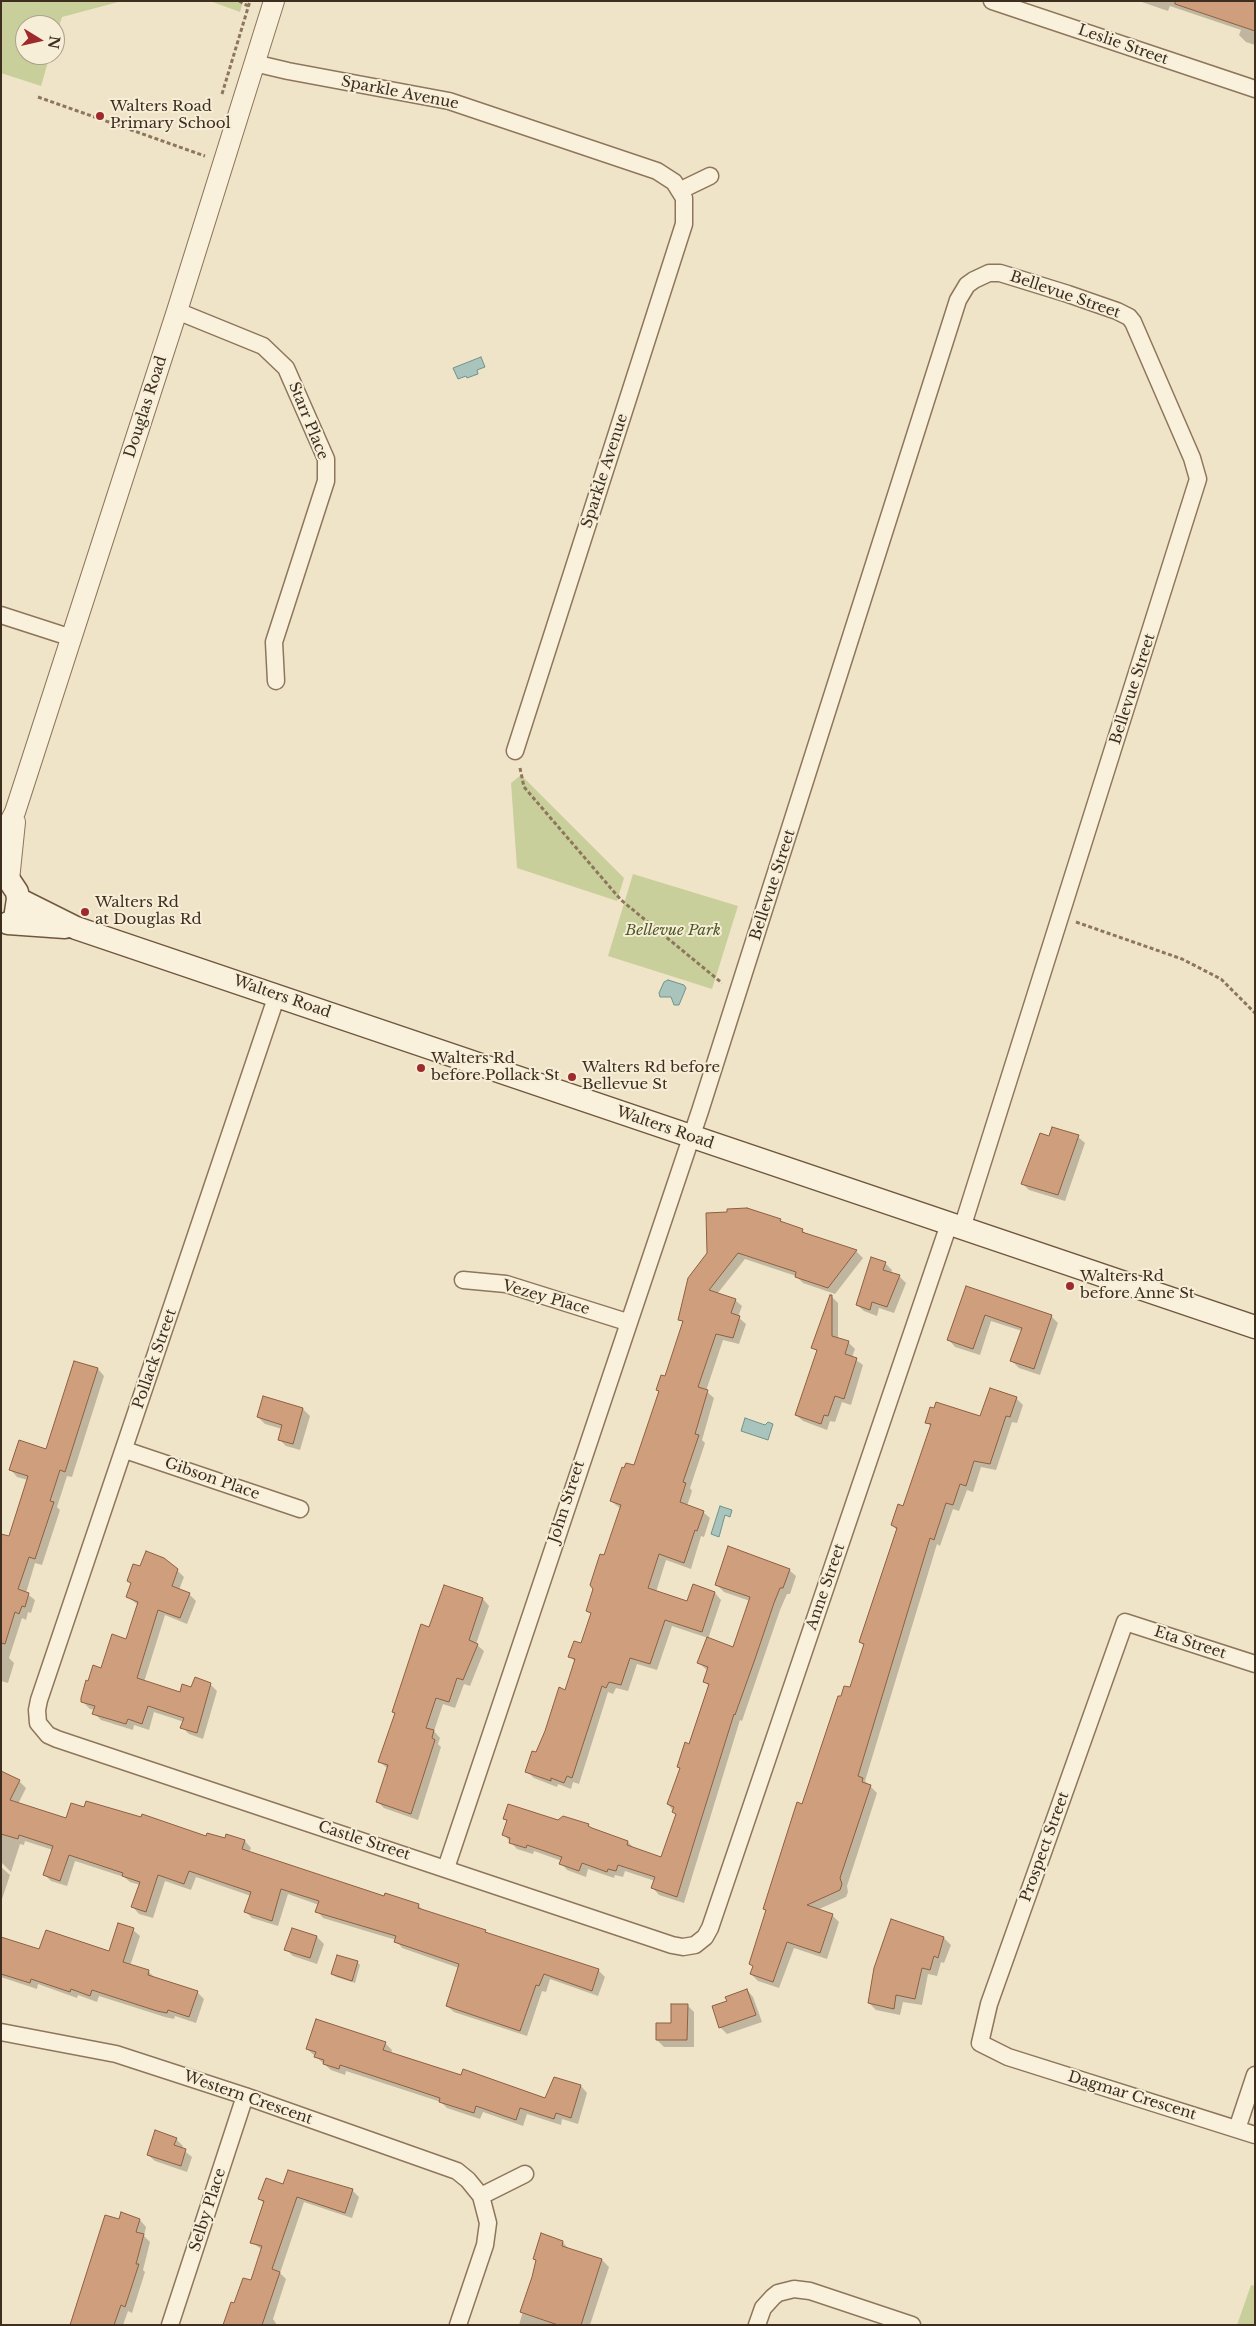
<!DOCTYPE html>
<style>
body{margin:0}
#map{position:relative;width:1256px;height:2326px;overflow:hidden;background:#f0e4c8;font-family:"Libre Baskerville",serif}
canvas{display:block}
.frame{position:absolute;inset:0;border:2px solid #3d2e20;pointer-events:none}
.north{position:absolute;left:15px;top:15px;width:50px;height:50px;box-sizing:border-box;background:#f7eed8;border:1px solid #ada18e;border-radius:50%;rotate:99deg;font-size:14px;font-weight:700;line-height:20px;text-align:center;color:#3d2e20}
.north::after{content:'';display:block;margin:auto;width:18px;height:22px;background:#9e2a2b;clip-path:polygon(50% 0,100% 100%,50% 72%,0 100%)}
</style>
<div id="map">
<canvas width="1256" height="2326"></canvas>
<div class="frame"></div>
<div class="north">N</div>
</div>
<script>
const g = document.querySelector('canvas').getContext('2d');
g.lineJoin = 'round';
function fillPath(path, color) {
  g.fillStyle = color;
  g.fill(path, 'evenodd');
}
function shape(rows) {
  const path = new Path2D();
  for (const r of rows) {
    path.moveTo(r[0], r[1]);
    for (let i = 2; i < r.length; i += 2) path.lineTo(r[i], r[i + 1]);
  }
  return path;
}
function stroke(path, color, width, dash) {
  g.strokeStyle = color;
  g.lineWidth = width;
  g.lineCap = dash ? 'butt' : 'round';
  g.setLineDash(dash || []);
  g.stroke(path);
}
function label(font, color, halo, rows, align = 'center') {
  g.font = font + ' "Libre Baskerville",serif';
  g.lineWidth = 4;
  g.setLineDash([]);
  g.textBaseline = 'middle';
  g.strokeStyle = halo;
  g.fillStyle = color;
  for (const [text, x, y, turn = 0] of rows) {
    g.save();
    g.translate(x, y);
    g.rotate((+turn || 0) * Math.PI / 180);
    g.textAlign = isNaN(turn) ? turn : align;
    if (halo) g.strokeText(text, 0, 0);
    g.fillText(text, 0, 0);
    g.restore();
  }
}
const green = shape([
 [1,1,122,1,62,17,55,40,55,25,25,25,25,55,50,55,41,86,1,73],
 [210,1,243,1,240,12],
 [521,775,624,878,617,901,517,868,511,783],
 [633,874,738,906,712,989,608,956],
 [1251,2285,1255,2286,1255,2325,1237,2325]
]);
const water = shape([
 [481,357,485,367,477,370,478,374,467,378,466,376,458,379,453,368,481,357],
 [668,980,684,985,686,988,679,1005,674,1005,671,997,660,997,659,993,664,982,668,980],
 [745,1418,765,1425,768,1422,773,1424,768,1440,741,1431,745,1418],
 [720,1506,732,1510,730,1517,725,1515,719,1537,711,1534,720,1506]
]);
const shadow = shape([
 [1139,1,1255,1,1255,45,1246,42,1239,35,1241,30,1170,6,1168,11],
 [1078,1137,1085,1143,1065,1201,1029,1190,1023,1184],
 [780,1220,784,1224,802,1230,806,1234,856,1251,863,1258,835,1294,803,1283,796,1276,745,1259,717,1294,735,1300,742,1306,738,1317,746,1324,739,1344,723,1340,706,1391,714,1398,702,1440,705,1443,690,1488,692,1491,687,1506,703,1512,710,1518,704,1537,701,1536,691,1569,666,1560,656,1592,688,1602,694,1586,715,1593,721,1600,708,1639,734,1648,750,1601,724,1592,717,1585,789,1570,796,1576,790,1594,787,1594,780,1610,742,1721,740,1720,684,1903,659,1895,653,1888,655,1881,625,1871,623,1877,615,1875,614,1878,588,1869,586,1877,567,1870,561,1863,562,1861,534,1851,533,1854,517,1849,504,1835,508,1822,504,1818,588,1825,593,1830,628,1842,635,1849,662,1859,676,1815,668,1804,709,1686,704,1681,708,1671,699,1663,708,1638,672,1626,657,1670,637,1664,628,1691,616,1688,613,1694,608,1692,579,1784,573,1782,571,1789,558,1784,557,1787,534,1778,527,1771,565,1691,575,1662,570,1656,582,1645,592,1615,587,1610,621,1509,611,1501,635,1467,660,1392,657,1389,666,1378,684,1323,680,1319,689,1279],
 [885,1263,892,1270,891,1274,899,1276,906,1283,894,1313,879,1308,877,1316,864,1311,857,1305],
 [967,1287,1051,1316,1058,1323,1040,1375,1019,1368,1012,1361,1022,1331,991,1321,980,1355,955,1347,949,1340],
 [832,1297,838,1303,838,1339,849,1343,855,1349,852,1357,863,1365,851,1405,842,1402,835,1422,830,1421,827,1430,803,1421,796,1415,818,1352,813,1348],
 [75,1362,98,1369,104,1376,72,1477,67,1476,57,1507,60,1510,42,1565,35,1563,26,1593,35,1600,31,1613,28,1612,26,1620,22,1618,9,1658,14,1663,8,1683,1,1681,1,1586,9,1538,28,1480,17,1477,11,1470,47,1450],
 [264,1398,303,1409,310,1416,300,1450,286,1446,279,1439,282,1429,265,1424,258,1417],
 [1016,1398,1023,1405,1017,1423,1012,1422,996,1470,981,1467,973,1492,967,1490,959,1511,953,1509,940,1546,937,1544,865,1781,877,1793,847,1886,848,1892,846,1897,817,1910,832,1915,839,1922,827,1959,794,1948,779,1988,758,1981,751,1974,754,1967,750,1964,767,1911,764,1908,842,1698,851,1689,864,1646,860,1642,898,1531,892,1525,903,1507,931,1427,927,1422,981,1418],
 [140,1568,177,1570,184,1577,179,1590,189,1594,196,1601,187,1624,165,1615,144,1682,180,1693,210,1684,217,1691,203,1739,189,1734,182,1727,184,1722,154,1712,149,1730,134,1725,133,1730,101,1720,94,1713,95,1710,90,1709,83,1702,102,1669,127,1640,138,1605,127,1596,132,1584,128,1581],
 [445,1587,483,1599,489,1606,476,1644,484,1651,470,1686,464,1684,455,1708,443,1704,434,1731,440,1738,438,1744,441,1747,418,1820,384,1808,377,1801,388,1769,380,1762,396,1714,393,1712,430,1629],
 [1,1772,19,1781,26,1788,18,1804,67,1820,225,1840,227,1835,245,1841,251,1848,249,1853,385,1897,418,1905,424,1911,485,1931,489,1935,599,1971,605,1977,598,1996,550,1979,546,1992,542,1991,527,2036,454,2012,447,2006,459,1968,402,1948,396,1940,323,1918,317,1911,319,1905,288,1894,278,1926,252,1918,246,1912,251,1896,196,1877,191,1890,165,1881,153,1918,139,1914,133,1907,140,1885,130,1882,124,1877,75,1861,67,1886,51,1881,44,1874,53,1850,25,1841,24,1845,20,1844,11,1872,1,1862],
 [1,1867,10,1875,1,1902],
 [892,1921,944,1938,951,1945,944,1963,941,1962,937,1976,928,1974,922,2005,903,2002,900,2015,876,2010,869,2003],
 [293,1929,317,1937,324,1944,317,1964,293,1956,286,1949],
 [133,1930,140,1936,130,1966,148,1971,155,1978,197,1992,204,1999,196,2023,175,2016,174,2019,165,2017,99,1996,97,2002,78,1995,77,1998,38,1984,37,1989,1,1977,1,1958,40,1950,110,1953],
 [357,1962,360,1965,355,1983,336,1977,332,1974],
 [747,1990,753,1997,762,2022,727,2034,720,2027],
 [687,2005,694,2012,694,2047,664,2047,657,2040],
 [385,2043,392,2050,391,2054,462,2077,546,2100,581,2086,587,2093,578,2124,562,2119,561,2125,527,2114,523,2126,483,2112,480,2119,447,2108,441,2102,346,2071,345,2075,331,2070,307,2049],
 [176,2139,183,2146,182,2149,192,2157,187,2172,155,2161,148,2155],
 [284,2186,352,2190,359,2197,352,2218,304,2202,280,2273,286,2279,273,2319,277,2325,225,2325,235,2305,252,2282,262,2250,252,2242,264,2204,260,2199],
 [121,2214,140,2220,146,2227,144,2236,150,2242,143,2270,145,2272,132,2313,128,2311,123,2325,71,2325],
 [563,2242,569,2250,602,2260,609,2267,590,2325,519,2325,537,2262,534,2259]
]);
const building = shape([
 [1175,1,1255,1,1255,31,1175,4,1175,1],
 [1052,1127,1079,1135,1058,1195,1021,1184,1040,1133,1049,1136,1052,1127],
 [747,1208,781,1219,780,1221,803,1229,802,1232,857,1250,828,1288,795,1277,796,1272,738,1253,709,1290,736,1299,731,1313,740,1316,733,1338,716,1334,698,1387,708,1390,695,1434,699,1435,683,1482,686,1483,680,1502,704,1511,697,1531,695,1530,684,1563,659,1554,648,1588,687,1601,693,1584,715,1592,702,1632,665,1620,650,1664,630,1658,621,1685,609,1682,606,1688,602,1686,572,1778,567,1776,564,1783,551,1778,551,1781,525,1772,532,1751,536,1752,545,1731,559,1687,565,1690,575,1659,568,1657,574,1641,581,1643,591,1613,586,1611,593,1589,590,1585,600,1554,604,1555,621,1505,610,1501,622,1467,624,1468,626,1463,634,1465,659,1391,656,1390,661,1375,665,1376,683,1321,678,1320,688,1278,707,1253,706,1213,727,1212,727,1209,747,1208],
 [871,1257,886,1262,883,1270,900,1275,887,1307,872,1302,870,1310,856,1305,871,1257],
 [966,1286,1052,1315,1034,1369,1010,1361,1022,1328,985,1315,973,1349,947,1340,966,1286],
 [830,1295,832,1295,832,1336,849,1341,845,1354,857,1358,844,1399,835,1396,828,1416,824,1415,821,1424,795,1415,817,1350,811,1348,830,1295],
 [74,1361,98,1368,65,1472,60,1470,50,1501,54,1502,35,1559,29,1557,18,1589,29,1593,25,1607,22,1606,19,1614,15,1612,5,1644,1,1643,1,1534,9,1536,28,1476,9,1470,19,1440,46,1449,74,1361],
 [990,1388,1017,1397,1010,1417,1006,1416,990,1464,974,1461,966,1486,960,1484,953,1505,946,1503,934,1540,930,1538,858,1776,863,1778,862,1782,871,1785,840,1878,842,1884,840,1890,807,1905,833,1914,820,1953,787,1942,773,1982,750,1974,753,1966,749,1964,766,1910,763,1909,797,1802,802,1804,838,1696,841,1696,844,1686,850,1687,864,1644,859,1642,897,1528,891,1525,898,1504,903,1506,931,1424,925,1423,930,1407,934,1408,936,1402,980,1416,990,1388],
 [263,1396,303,1408,293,1444,278,1440,282,1425,257,1417,263,1396],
 [728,1546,790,1569,783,1588,780,1588,774,1603,755,1659,735,1715,734,1714,677,1897,651,1888,655,1877,618,1865,616,1871,608,1869,607,1872,582,1863,579,1871,559,1864,562,1857,527,1845,526,1848,509,1843,510,1838,502,1835,507,1820,503,1819,508,1804,558,1820,563,1816,589,1824,588,1826,592,1828,628,1841,627,1845,661,1857,676,1814,672,1812,674,1807,667,1804,680,1768,677,1767,685,1742,689,1744,709,1684,703,1682,708,1667,697,1663,707,1637,733,1647,750,1597,715,1585,728,1546],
 [146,1551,164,1558,178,1569,172,1586,190,1593,180,1618,158,1610,137,1678,180,1692,182,1684,191,1687,195,1677,211,1683,197,1733,180,1728,184,1718,148,1706,142,1724,128,1719,126,1724,92,1714,95,1706,81,1702,81,1698,86,1680,88,1681,93,1665,101,1668,112,1634,126,1639,138,1602,126,1597,131,1583,127,1581,133,1564,140,1566,146,1551],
 [444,1585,483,1598,469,1640,478,1644,463,1680,457,1678,449,1702,436,1698,426,1728,434,1730,432,1738,435,1740,411,1814,376,1802,388,1765,378,1762,395,1713,392,1712,421,1624,429,1627,444,1585],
 [1,1771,20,1780,10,1800,66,1818,71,1803,84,1807,86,1801,141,1817,142,1814,206,1836,207,1833,225,1838,226,1834,245,1840,242,1849,384,1896,385,1893,419,1904,418,1908,486,1930,485,1932,599,1969,592,1991,544,1974,539,1986,536,1985,520,2031,446,2006,459,1964,394,1942,396,1936,315,1912,319,1901,281,1889,272,1921,244,1912,251,1892,189,1871,184,1884,158,1875,146,1912,131,1907,140,1882,122,1876,123,1873,69,1855,60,1881,43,1875,53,1846,19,1835,18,1839,1,1834,1,1771],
 [891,1919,944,1937,938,1958,934,1956,930,1970,922,1968,915,1999,896,1995,894,2009,868,2003,874,1968,891,1919],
 [118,1923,134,1928,123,1962,149,1970,148,1975,198,1991,189,2017,168,2010,167,2013,157,2011,92,1990,90,1996,71,1989,70,1992,31,1979,30,1983,1,1974,1,1937,39,1949,46,1930,109,1951,118,1923],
 [292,1928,317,1936,310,1958,284,1950,292,1928],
 [337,1955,358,1961,352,1981,331,1974,337,1955],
 [747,1989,756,2015,719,2028,712,2006,727,2001,725,1997,747,1989],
 [671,2004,688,2004,687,2040,656,2040,656,2023,671,2023,671,2004],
 [316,2019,386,2042,383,2050,461,2075,463,2069,545,2098,554,2077,581,2085,571,2118,556,2113,554,2119,520,2108,516,2120,476,2106,474,2113,439,2102,440,2098,401,2085,340,2065,339,2069,323,2064,324,2060,314,2057,316,2052,306,2049,316,2019],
 [155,2130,177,2138,174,2145,186,2149,181,2166,147,2155,155,2130],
 [288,2170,353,2189,345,2213,297,2197,272,2269,280,2272,262,2325,223,2325,231,2302,234,2303,243,2278,251,2280,262,2246,250,2243,264,2201,258,2199,266,2178,283,2184,288,2170],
 [121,2212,140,2219,136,2232,144,2234,136,2264,139,2264,125,2307,121,2305,114,2325,70,2325,105,2215,119,2219,121,2212],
 [541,2233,563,2241,562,2246,602,2259,581,2325,558,2325,520,2312,532,2277,536,2260,533,2259,541,2233]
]);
const path = shape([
 [239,1,248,6],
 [222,94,250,1],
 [38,97,205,156],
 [520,768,524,787,621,900,722,983],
 [1076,922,1182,959,1221,979,1255,1013]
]);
const minor = shape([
 [992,1,1255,89],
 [254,63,288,71,449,101,657,171,674,182,684,198,684,224,515,751],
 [681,190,710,176],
 [177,311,263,346,286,368,326,459,326,481,274,642,276,681],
 [1,615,72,638],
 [277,995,39,1700,37,1710,38,1723,48,1735,57,1739,672,1945,683,1947,695,1945,705,1937,710,1928,949,1224],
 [463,1280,506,1284,627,1322],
 [125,1450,300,1509],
 [1255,1664,1125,1622,989,2004,980,2043,1008,2057,1255,2135],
 [446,1868,700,1111,958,300,967,285,974,280,989,273,1000,273,1068,294,1117,311,1129,317,1133,322,1192,458,1198,479,962,1228],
 [1,2032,116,2054,245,2096,457,2171,468,2180,481,2196,488,2223,485,2245,458,2325],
 [1237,2129,1255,2075],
 [481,2196,525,2174],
 [170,2325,245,2096],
 [757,2325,763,2308,773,2297,778,2293,794,2289,810,2291,912,2325]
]);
const tertiary = shape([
 [1,839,15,812,177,311,274,1],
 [9,880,15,822]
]);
const secondary = shape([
 [1,876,9,880,17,892,18,899,16,912],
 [18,899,76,928,1255,1327],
 [8,923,65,927]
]);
const markers = [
 [100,116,5,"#9e2a2b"],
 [85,912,5,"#9e2a2b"],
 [421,1068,5,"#9e2a2b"],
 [572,1077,5,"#9e2a2b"],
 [1070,1286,5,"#9e2a2b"]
];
const streetNames = [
 ["Leslie Street",1123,45,19],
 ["Sparkle Avenue",400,93,11],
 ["Bellevue Street",1065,295,19],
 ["Douglas Road",146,407,-72],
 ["Starr Place",308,421,68],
 ["Sparkle Avenue",605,471,-72],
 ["Bellevue Street",1133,689,-72],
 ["Bellevue Street",773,885,-72],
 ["Walters Road",282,997,19],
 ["Walters Road",665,1128,19],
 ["Vezey Place",546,1298,16],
 ["Pollack Street",155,1359,-71],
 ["Gibson Place",212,1479,19],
 ["John Street",567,1502,-72],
 ["Anne Street",826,1587,-71],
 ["Eta Street",1190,1643,18],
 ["Castle Street",364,1841,18],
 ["Prospect Street",1045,1847,-70],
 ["Dagmar Crescent",1132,2096,17],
 ["Western Crescent",248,2098,19],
 ["Selby Place",208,2210,-72]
];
const poiNames = [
 ["Walters Road",110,107],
 ["Primary School",110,124],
 ["Walters Rd",95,903],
 ["at Douglas Rd",95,920],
 ["Walters Rd",431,1059],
 ["before Pollack St",431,1076],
 ["Walters Rd before",582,1068],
 ["Bellevue St",582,1085],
 ["Walters Rd",1080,1277],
 ["before Anne St",1080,1294]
];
const parkNames = [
 ["Bellevue Park",673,931]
];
fillPath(green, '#c9cf9b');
fillPath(water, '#a9c4bc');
stroke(water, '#6f938a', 1);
fillPath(shadow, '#0003');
fillPath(building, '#cf9f7d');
stroke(building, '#8d5f41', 1);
stroke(minor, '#8d765c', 19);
stroke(tertiary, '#8d765c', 22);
stroke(secondary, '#6f573f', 25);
stroke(path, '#8d765c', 3, [4, 2.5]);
stroke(minor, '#faf1dc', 16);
stroke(tertiary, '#faf1dc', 20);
stroke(secondary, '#faf1dc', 22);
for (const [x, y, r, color] of markers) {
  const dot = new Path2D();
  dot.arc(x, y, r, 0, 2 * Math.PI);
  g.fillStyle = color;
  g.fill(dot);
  stroke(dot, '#f7eed8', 2);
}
label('15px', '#3d2e20', '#f7eed8', streetNames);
label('15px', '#3d2e20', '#f7eed8', poiNames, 'left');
label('italic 15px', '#4d5a26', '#f7eed8', parkNames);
</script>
